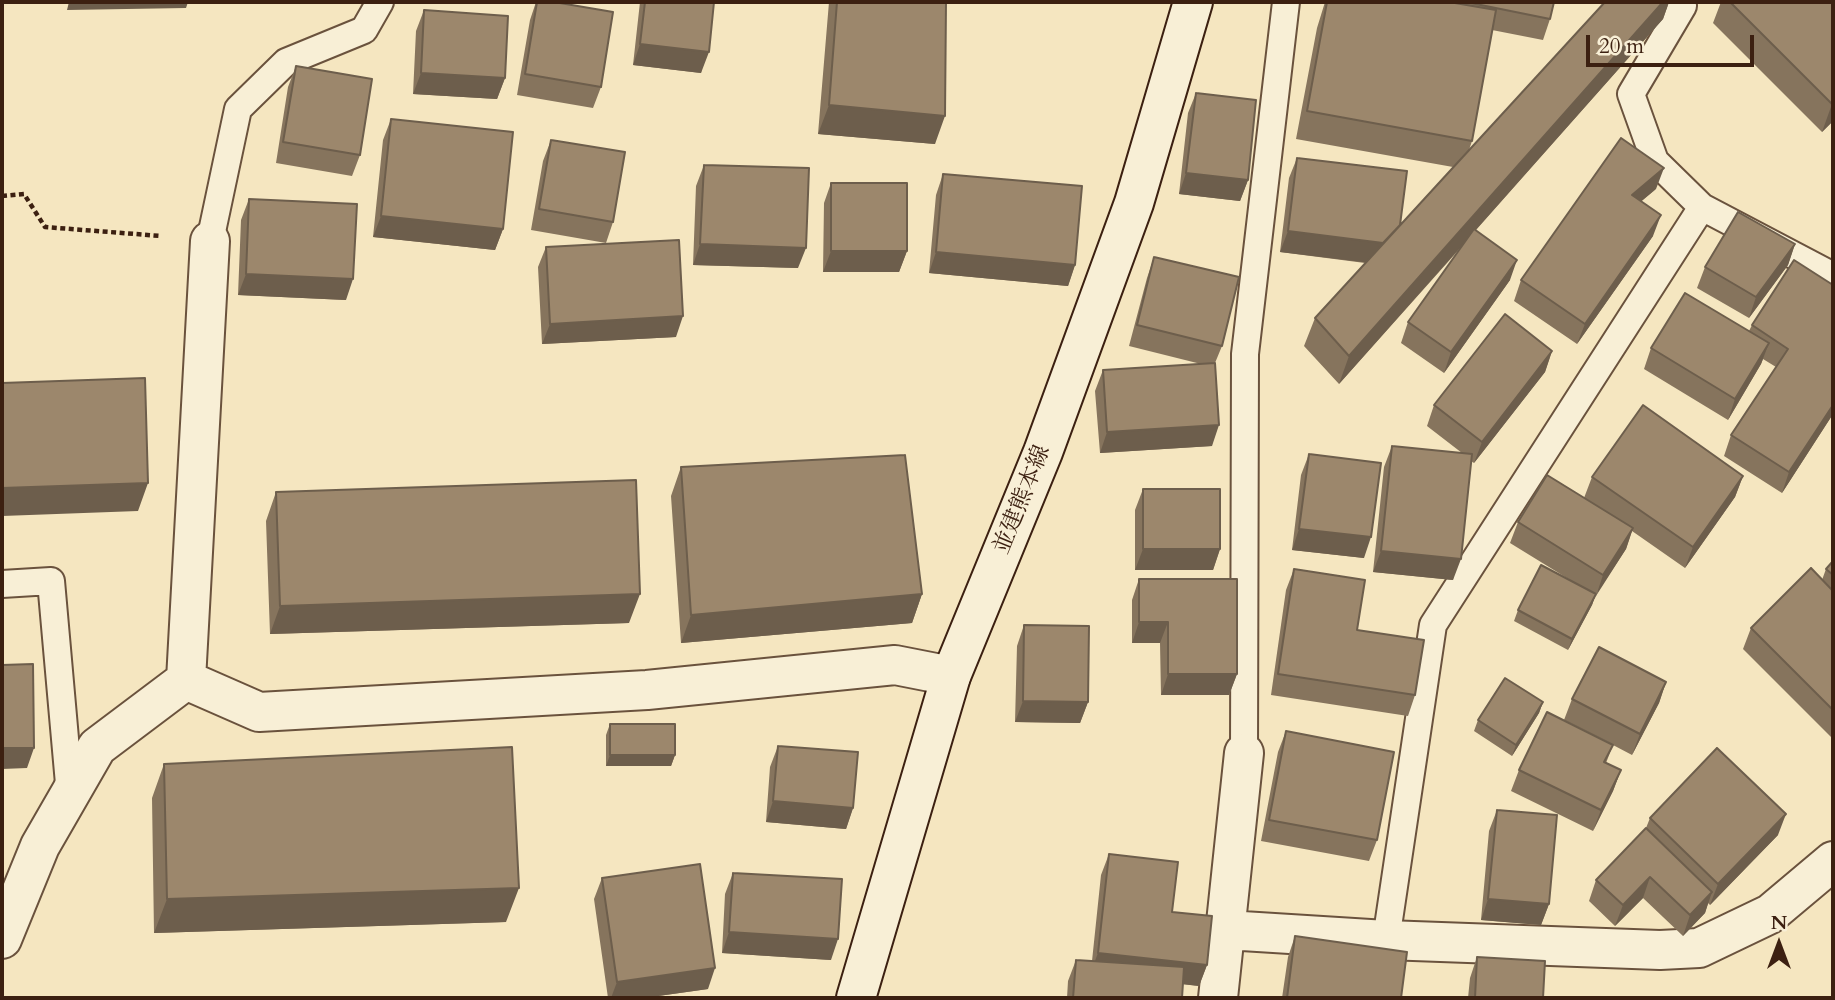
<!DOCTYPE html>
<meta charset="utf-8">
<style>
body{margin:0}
#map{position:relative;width:1835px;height:1000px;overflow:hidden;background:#f5e6c0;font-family:Cardo,serif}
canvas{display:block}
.frame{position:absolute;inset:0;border:4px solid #3c2011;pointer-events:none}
.north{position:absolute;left:1744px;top:909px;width:70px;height:70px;-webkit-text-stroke:5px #f8efd6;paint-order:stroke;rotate:0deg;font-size:19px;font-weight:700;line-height:28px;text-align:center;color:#3c2011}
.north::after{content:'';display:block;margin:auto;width:24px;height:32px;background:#3c2011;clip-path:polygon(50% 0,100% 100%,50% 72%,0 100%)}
.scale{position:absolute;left:1586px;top:35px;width:168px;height:32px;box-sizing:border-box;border:4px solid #3c2011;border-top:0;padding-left:9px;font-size:21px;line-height:24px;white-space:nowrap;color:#3c2011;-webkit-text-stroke:5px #f8efd6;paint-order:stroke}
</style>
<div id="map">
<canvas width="1835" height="1000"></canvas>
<div class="frame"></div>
<div class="north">N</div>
<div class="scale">20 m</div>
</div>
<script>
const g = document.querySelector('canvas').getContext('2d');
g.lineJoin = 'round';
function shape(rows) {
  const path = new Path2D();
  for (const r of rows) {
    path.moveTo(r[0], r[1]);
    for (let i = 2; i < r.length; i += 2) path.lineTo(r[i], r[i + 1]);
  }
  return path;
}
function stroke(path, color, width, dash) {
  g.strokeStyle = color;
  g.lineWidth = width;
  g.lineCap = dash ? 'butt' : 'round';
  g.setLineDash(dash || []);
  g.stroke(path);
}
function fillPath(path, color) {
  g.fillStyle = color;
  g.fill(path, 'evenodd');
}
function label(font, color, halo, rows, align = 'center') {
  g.font = font + ' Cardo,"Noto Serif JP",serif';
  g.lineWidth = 7;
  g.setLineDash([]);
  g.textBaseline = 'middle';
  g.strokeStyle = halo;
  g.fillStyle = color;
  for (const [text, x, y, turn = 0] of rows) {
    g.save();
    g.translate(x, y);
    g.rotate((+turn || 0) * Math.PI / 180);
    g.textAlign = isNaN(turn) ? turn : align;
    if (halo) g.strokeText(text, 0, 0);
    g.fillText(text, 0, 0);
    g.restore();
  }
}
const path = shape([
 [2,196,24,194,45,227,161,236]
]);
const lane = shape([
 [1679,2,1683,6,1631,94,1655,161,1702,207,1833,276],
 [210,241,238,109,286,62,364,30,380,2],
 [2,584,51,581,70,795],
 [1244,753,1245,354,1286,2],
 [1386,940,1433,625,1702,207]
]);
const street = shape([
 [186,680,210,241],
 [1226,930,1386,940,1660,950,1699,948,1770,914,1833,861],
 [2,939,40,846,97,747,186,680,259,712,647,690,895,665,951,676],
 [1218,998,1244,753]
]);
const secondary = shape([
 [856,998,951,676,1043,452,1134,203,1193,2]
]);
const wall = shape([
 [536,2,554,2,601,87,593,108,517,95,530,20],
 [640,2,714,2,701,73,633,65],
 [829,2,946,2,935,144,818,134],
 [1325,2,1554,2,1550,19,1543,40,1492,30,1472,141,1469,150,1605,2,1669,2,1663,19,1476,230,1510,280,1444,373,1401,343,1408,322,1464,244,1339,384,1304,346,1315,318,1365,263,1280,252,1289,178,1297,158,1400,225,1453,167,1296,139,1317,28],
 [1721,2,1833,2,1833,121,1822,132,1713,23],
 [424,10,505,78,497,99,413,94,416,31],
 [296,66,360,155,352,176,276,163,288,87],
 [1196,93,1248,180,1240,201,1179,194,1188,113],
 [391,119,503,229,495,250,373,237,383,140],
 [551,140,613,222,606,243,531,230,543,161],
 [704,165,798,268,693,265,696,186],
 [943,174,1075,265,1068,286,929,273,936,195],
 [831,183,907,251,899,272,823,272,824,203],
 [1656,189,1641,201,1653,236,1577,344,1514,301,1521,280],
 [249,199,346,300,238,295,241,220],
 [1795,244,1788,265,1749,318,1697,288,1705,267],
 [546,247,676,337,542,344,538,267],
 [1154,257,1222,346,1215,363,1212,446,1100,453,1095,391,1103,370,1201,364,1129,346,1147,278],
 [1794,260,1833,414,1782,493,1724,456,1731,435,1776,367,1763,359,1761,364,1728,420,1644,369,1651,348,1749,331,1752,325],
 [1552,351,1545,372,1474,463,1471,461,1453,580,1373,572,1384,467,1392,446,1462,453,1427,426,1434,405],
 [1309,454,1364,558,1292,550,1301,475],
 [681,467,922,594,912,623,681,643,671,496],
 [1743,476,1735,497,1685,568,1632,531,1626,549,1595,596,1592,605,1568,650,1514,621,1518,610,1575,583,1510,543,1518,522,1584,498,1592,477],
 [1143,489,1220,549,1213,570,1135,570,1135,510],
 [276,492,629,623,270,634,266,521],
 [1833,561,1833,739,1743,649,1751,628,1822,580,1826,569],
 [1294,569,1357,630,1415,695,1408,716,1271,695,1286,590],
 [1139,579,1237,674,1229,695,1161,695,1160,643,1132,643,1132,600],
 [1024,625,1088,702,1080,723,1015,722,1017,646],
 [1666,682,1659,703,1632,755,1613,745,1606,763,1621,770,1613,791,1593,831,1511,791,1519,770,1608,742,1564,720,1572,699],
 [1543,702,1539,713,1512,756,1474,731,1478,720],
 [610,724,675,755,671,766,606,766,606,735],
 [1286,731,1377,840,1369,861,1261,841,1278,752],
 [778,746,853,808,846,829,766,822,770,767],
 [164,764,506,922,154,933,152,798],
 [1497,810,1549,904,1541,925,1481,920,1489,831],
 [1650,818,1778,835,1710,905,1708,903,1705,913,1683,936,1643,898,1615,926,1589,901,1596,880,1646,828],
 [1109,854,1172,912,1207,965,1199,986,1183,984,1182,998,1067,998,1068,981,1076,960,1092,961,1101,875],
 [733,873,831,960,722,953,725,894],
 [602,878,708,989,644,998,608,998,594,899],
 [1295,936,1401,998,1282,998,1288,957],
 [1477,957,1543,998,1468,998,1470,978]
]);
const shadedWall = shape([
 [69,2,188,2,186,8,67,10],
 [1663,2,1669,2,1663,19,1339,384,1349,356],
 [640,44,709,52,701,73,633,65],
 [421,73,505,78,497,99,413,94],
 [1833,102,1833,121,1822,132,1832,104],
 [829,105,945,116,935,144,818,134],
 [1664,168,1656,189,1624,216,1632,195],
 [1186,173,1248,180,1240,201,1179,194],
 [1661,215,1653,236,1577,344,1585,324],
 [381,216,503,229,495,250,373,237],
 [1288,231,1387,243,1379,264,1280,252],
 [700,244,806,248,798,268,693,265],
 [1795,244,1788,265,1749,318,1756,297],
 [831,251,907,251,899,272,823,272],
 [936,252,1075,265,1068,286,929,273],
 [1517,260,1510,280,1444,373,1451,352],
 [246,274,353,279,346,300,238,295],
 [683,316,676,337,542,344,550,324],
 [1769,343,1761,364,1728,420,1735,399],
 [1552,351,1545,372,1474,463,1482,442],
 [1833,405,1833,414,1782,493,1789,472],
 [1219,425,1212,446,1100,453,1107,432],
 [1743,476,1735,497,1685,568,1693,547],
 [148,483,138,511,2,516,2,488],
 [1633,528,1626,549,1596,596,1603,575],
 [1299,529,1371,537,1364,558,1292,550],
 [1143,549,1220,549,1213,570,1135,570],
 [1381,551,1461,559,1453,580,1373,572],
 [640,594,629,623,270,634,280,606],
 [922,594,912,623,681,643,691,615],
 [1596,594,1592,605,1568,650,1572,639],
 [1139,622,1168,622,1160,643,1132,643],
 [1168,674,1237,674,1229,695,1161,695],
 [1666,682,1659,703,1632,755,1640,734],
 [1023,701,1088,702,1080,723,1015,722],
 [1543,702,1539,713,1512,756,1516,745],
 [2,748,34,748,27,768,2,769],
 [610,755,675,755,671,766,606,766],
 [1621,770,1613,791,1593,831,1601,810],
 [773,801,853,808,846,829,766,822],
 [1786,814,1778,835,1710,905,1718,884],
 [1650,877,1643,898,1615,926,1623,905],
 [519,888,506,922,154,933,167,899],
 [1712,892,1705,913,1683,936,1690,915],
 [1488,899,1549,904,1541,925,1481,920],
 [729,932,838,939,831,960,722,953],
 [1098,953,1207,965,1199,986,1090,974],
 [715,968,708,989,644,998,611,998,617,982]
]);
const building = shape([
 [537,2,554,2,613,12,601,87,525,74,537,2],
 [645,2,714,2,709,52,640,44,645,2],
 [837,2,946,2,945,116,829,105,837,2],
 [1327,2,1449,2,1496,10,1472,141,1307,111,1327,2],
 [1466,2,1554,2,1550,19,1466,2],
 [1605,2,1663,2,1349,356,1315,318,1605,2],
 [1730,2,1833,2,1833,102,1832,104,1730,2],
 [424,10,508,16,505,78,421,73,424,10],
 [296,66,372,79,360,155,283,142,296,66],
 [1196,93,1256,100,1248,180,1186,173,1196,93],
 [391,119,513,132,503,229,381,216,391,119],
 [1621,138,1664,168,1632,195,1661,215,1585,324,1521,280,1621,138],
 [551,140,625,152,613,222,539,209,551,140],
 [1297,158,1407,171,1400,225,1383,243,1288,231,1297,158],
 [704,165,809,168,806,248,700,244,704,165],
 [943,174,1082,186,1075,265,936,252,943,174],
 [831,183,907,183,907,251,831,251,831,183],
 [249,199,357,204,353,279,246,274,249,199],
 [1738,212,1795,244,1756,297,1705,267,1738,212],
 [1474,229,1517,260,1451,352,1408,322,1474,229],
 [679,240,683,316,550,324,546,247,679,240],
 [1154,257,1239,277,1222,346,1137,325,1154,257],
 [1794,260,1833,285,1833,405,1789,472,1731,435,1788,349,1752,325,1794,260],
 [1685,293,1769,343,1735,399,1651,348,1685,293],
 [1505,314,1552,351,1482,442,1434,405,1505,314],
 [1215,363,1219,425,1107,432,1103,370,1215,363],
 [145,378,148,483,2,488,2,383,145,378],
 [1643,405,1743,476,1693,547,1592,477,1643,405],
 [1392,446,1472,454,1461,559,1381,551,1392,446],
 [1309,454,1381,463,1371,537,1299,529,1309,454],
 [905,455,922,594,691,615,681,467,905,455],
 [1547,475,1633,528,1603,575,1518,522,1547,475],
 [636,480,640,594,280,606,276,492,636,480],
 [1143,489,1220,489,1220,549,1143,549,1143,489],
 [1833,561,1833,575,1826,569,1833,561],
 [1541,565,1596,594,1572,639,1518,610,1541,565],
 [1811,568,1833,591,1833,710,1751,628,1811,568],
 [1294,569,1365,580,1357,630,1424,640,1415,695,1278,674,1294,569],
 [1139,579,1237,579,1237,674,1168,674,1168,622,1139,622,1139,579],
 [1024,625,1089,626,1088,702,1023,701,1024,625],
 [1599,647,1666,682,1640,734,1572,699,1599,647],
 [33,664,34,748,2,748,2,665,33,664],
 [1505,678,1543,702,1516,745,1478,720,1505,678],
 [1547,712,1613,745,1604,762,1621,770,1601,810,1519,770,1547,712],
 [610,724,675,724,675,755,610,755,610,724],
 [1286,731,1394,752,1377,840,1269,820,1286,731],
 [778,746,858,752,853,808,773,801,778,746],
 [512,747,519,888,167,899,164,764,512,747],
 [1717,748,1786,814,1718,884,1650,818,1717,748],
 [1497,810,1557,815,1549,904,1488,899,1497,810],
 [1646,828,1712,892,1690,915,1650,877,1623,905,1596,880,1646,828],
 [1109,854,1178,862,1172,912,1212,916,1207,965,1098,953,1109,854],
 [700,864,715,968,617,982,602,878,700,864],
 [733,873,842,879,838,939,729,932,733,873],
 [1295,936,1407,952,1401,998,1287,998,1295,936],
 [1477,957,1545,961,1543,998,1475,998,1477,957],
 [1076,960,1184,967,1182,998,1073,998,1076,960]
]);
const streetNames = [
 ["並建熊本線",1023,500,-68]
];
stroke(lane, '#6a523d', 30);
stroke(street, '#6a523d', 42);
stroke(secondary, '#3c2011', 42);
stroke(path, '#3c2011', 4.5, [5, 3.5]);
stroke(lane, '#f8efd6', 26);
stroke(street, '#f8efd6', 38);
stroke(secondary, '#f8efd6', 38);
fillPath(wall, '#86745d');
fillPath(shadedWall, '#6d5e4c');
fillPath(building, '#9c876c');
stroke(building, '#6d5e4c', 2);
label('23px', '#3c2011', '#f8efd6', streetNames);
</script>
